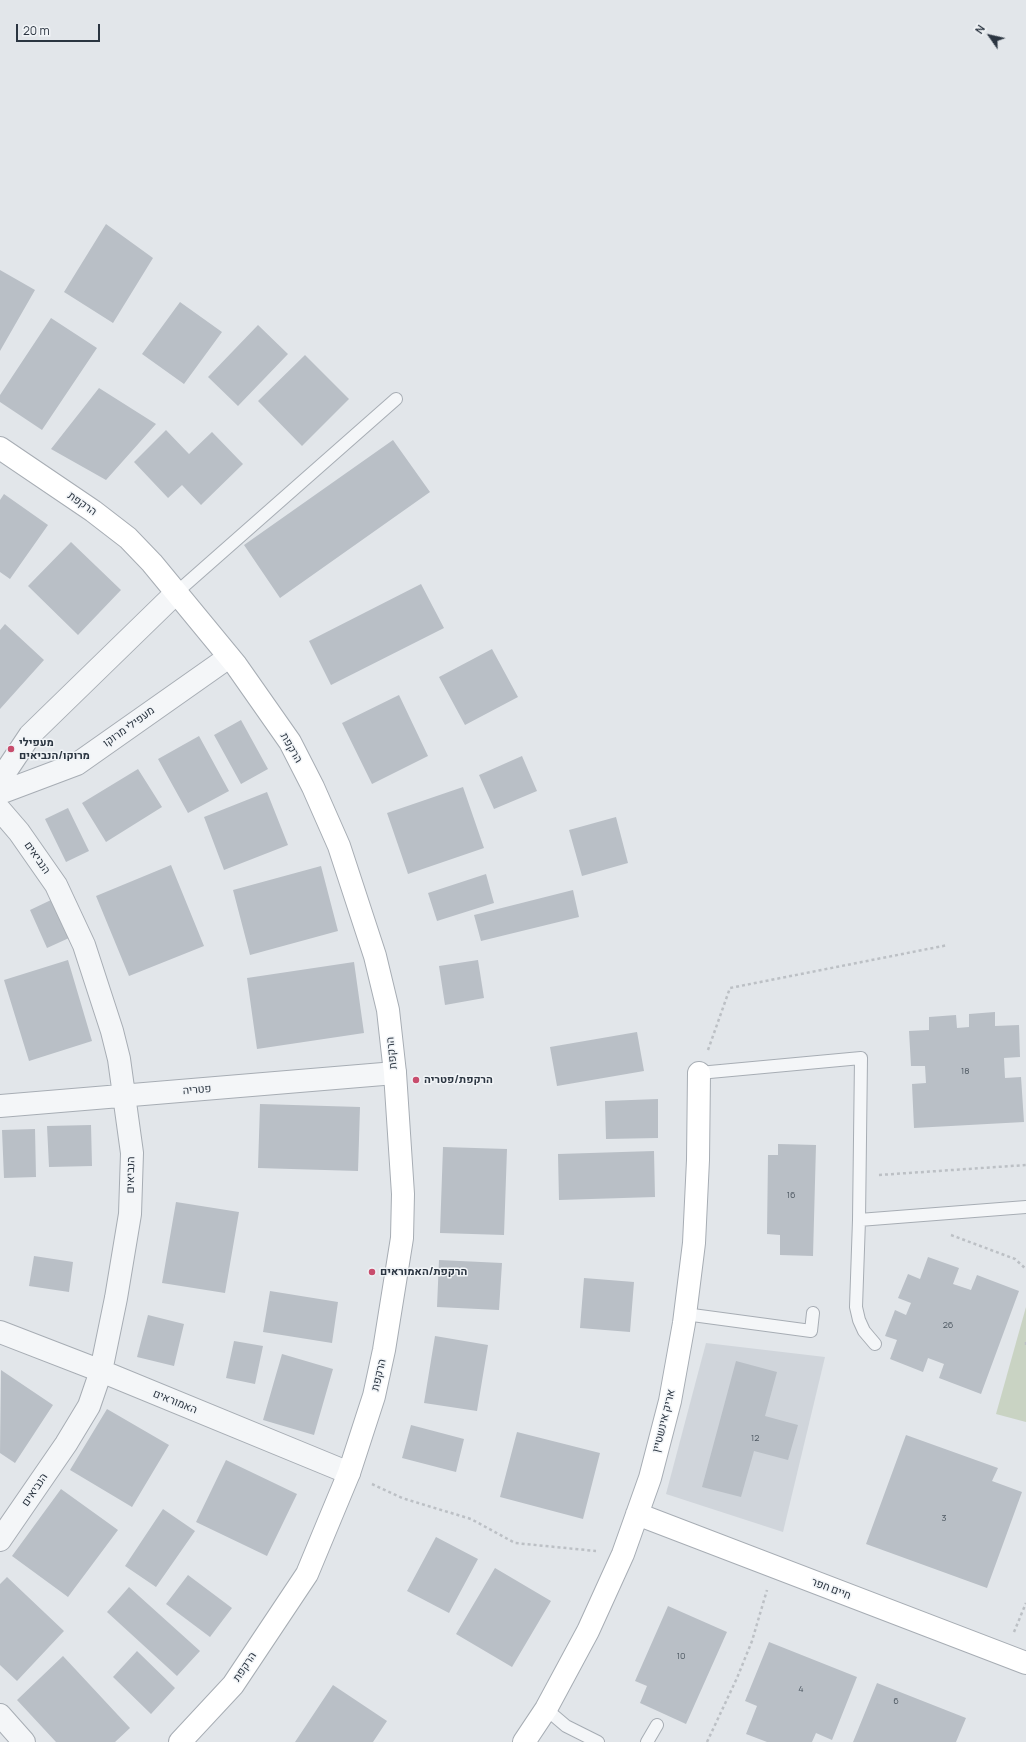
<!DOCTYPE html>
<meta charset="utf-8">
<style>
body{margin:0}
#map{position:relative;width:1026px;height:1742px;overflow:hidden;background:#e2e6ea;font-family:Manrope,sans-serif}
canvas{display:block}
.north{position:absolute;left:970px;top:16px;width:40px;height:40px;-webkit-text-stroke:3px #f1f4f7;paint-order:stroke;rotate:304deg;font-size:11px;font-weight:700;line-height:16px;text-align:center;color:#2b3541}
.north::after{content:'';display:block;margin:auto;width:14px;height:18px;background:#2b3541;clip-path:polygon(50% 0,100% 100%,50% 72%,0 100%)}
.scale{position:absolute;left:16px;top:24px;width:84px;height:18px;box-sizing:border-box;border:2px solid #2b3541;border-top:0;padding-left:5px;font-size:12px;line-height:14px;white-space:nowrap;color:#2b3541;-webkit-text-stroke:3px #f1f4f7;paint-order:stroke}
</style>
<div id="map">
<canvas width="1026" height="1742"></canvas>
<div class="north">N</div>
<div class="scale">20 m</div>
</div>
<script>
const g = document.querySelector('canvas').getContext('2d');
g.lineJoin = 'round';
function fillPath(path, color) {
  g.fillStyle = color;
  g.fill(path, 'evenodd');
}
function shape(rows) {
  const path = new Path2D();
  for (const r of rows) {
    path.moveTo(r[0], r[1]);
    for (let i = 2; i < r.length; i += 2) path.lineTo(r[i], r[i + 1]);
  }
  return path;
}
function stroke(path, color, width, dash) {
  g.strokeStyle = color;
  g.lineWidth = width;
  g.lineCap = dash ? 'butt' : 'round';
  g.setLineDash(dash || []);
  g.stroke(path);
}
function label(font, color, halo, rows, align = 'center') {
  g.font = font + ' Manrope,Heebo,sans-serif';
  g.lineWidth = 3;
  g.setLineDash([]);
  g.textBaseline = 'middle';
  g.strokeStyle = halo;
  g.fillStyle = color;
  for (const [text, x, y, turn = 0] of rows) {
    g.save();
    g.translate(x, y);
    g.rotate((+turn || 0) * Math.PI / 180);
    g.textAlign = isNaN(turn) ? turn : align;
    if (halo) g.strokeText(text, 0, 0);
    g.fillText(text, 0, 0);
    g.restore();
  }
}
const built = shape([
 [706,1343,825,1357,783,1532,666,1494]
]);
const green = shape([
 [1026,1307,1026,1422,996,1414]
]);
const building = shape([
 [106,224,153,258,113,323,64,292],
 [0,270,35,290,0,351],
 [180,302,222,332,184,384,142,354],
 [51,318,97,348,42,430,0,402,0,395],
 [258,325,288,354,238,406,208,377],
 [305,355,349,399,302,446,258,401],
 [99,388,156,424,106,480,51,449],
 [166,430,189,454,212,432,243,464,201,505,182,485,168,498,134,462],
 [393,440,430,492,280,598,244,545],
 [4,494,48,525,10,579,0,572,0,500],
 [71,542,121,590,78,635,28,586],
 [421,584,444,628,331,685,309,641],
 [5,624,44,660,0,709,0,630],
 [492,649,518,697,465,725,439,677],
 [399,695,428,756,372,784,342,723],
 [241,720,268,769,241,784,214,735],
 [199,736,229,791,188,813,158,759],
 [522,756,537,791,494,809,479,775],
 [138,769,162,807,106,842,82,803],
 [463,787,484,848,408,874,387,813],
 [267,792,288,845,224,870,204,817],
 [68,808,89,851,66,862,45,819],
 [616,817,628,863,582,876,569,830],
 [171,865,204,946,129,976,96,896],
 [321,866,338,931,250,955,233,890],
 [486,874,494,903,437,921,428,893],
 [573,890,579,917,481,941,474,915],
 [51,900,69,938,47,948,30,910],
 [68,960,92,1041,29,1061,4,980],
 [478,960,484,998,445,1005,439,966],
 [354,962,364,1033,257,1049,247,978],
 [995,1012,995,1026,1019,1025,1020,1057,1004,1058,1005,1078,1021,1077,1024,1122,914,1128,912,1084,926,1083,925,1066,911,1066,909,1031,929,1030,929,1017,956,1015,957,1028,969,1027,969,1014],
 [637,1032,644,1071,557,1086,550,1047],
 [658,1099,658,1138,606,1139,605,1101],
 [260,1104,360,1107,358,1171,258,1168],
 [91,1125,92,1166,49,1167,47,1126],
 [35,1129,36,1177,4,1178,2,1130],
 [778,1144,816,1145,813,1256,780,1255,780,1235,767,1234,768,1155,778,1155],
 [443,1147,507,1149,504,1235,440,1233],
 [654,1151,655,1197,559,1200,558,1154],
 [176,1202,239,1212,225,1293,162,1283],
 [34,1256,73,1262,69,1292,29,1286],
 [928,1257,959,1268,953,1284,971,1290,977,1275,1019,1291,981,1394,939,1378,944,1364,928,1358,923,1372,890,1359,897,1340,885,1336,895,1310,906,1315,911,1303,898,1298,908,1274,920,1279],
 [439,1260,502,1263,499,1310,437,1307],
 [584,1278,634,1282,630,1332,580,1328],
 [270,1291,338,1302,332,1343,263,1332],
 [148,1315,184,1324,174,1366,137,1357],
 [435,1336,488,1345,477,1411,424,1403],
 [234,1341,263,1346,255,1384,226,1378],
 [282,1354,333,1369,314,1435,263,1420],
 [736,1361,777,1372,765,1416,798,1425,788,1460,754,1451,741,1497,702,1487],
 [1,1370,53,1405,15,1463,0,1453],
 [107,1409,169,1445,132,1507,70,1470],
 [411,1425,464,1439,456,1472,402,1458],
 [517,1432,600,1453,583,1519,500,1497],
 [906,1435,998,1468,992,1481,1022,1492,987,1588,866,1544],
 [226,1460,297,1494,267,1556,196,1522],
 [61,1489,118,1530,68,1597,12,1556],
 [163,1509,195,1531,156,1587,125,1566],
 [436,1537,478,1559,449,1613,407,1591],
 [495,1568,551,1601,512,1667,456,1634],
 [188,1575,232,1608,210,1637,166,1604],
 [7,1577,64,1631,17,1681,0,1665,0,1584],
 [129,1587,200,1651,177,1676,107,1612],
 [668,1606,727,1632,686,1724,640,1703,647,1686,635,1681],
 [769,1642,857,1677,832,1740,816,1733,812,1742,767,1742,746,1734,757,1706,745,1701],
 [137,1651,175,1688,151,1714,113,1677],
 [63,1656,130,1728,115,1742,56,1742,17,1700],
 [877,1683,966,1718,956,1742,853,1742],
 [333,1685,387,1721,373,1742,295,1742]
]);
const path = shape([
 [708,1050,730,988,948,945],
 [879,1175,1026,1165],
 [951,1235,1015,1259,1026,1269],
 [1026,1345,1026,1342],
 [372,1484,402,1498,471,1519,515,1543,596,1551],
 [1014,1632,1026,1603],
 [707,1742,737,1678,752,1641,767,1590]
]);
const lane = shape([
 [177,592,396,399],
 [699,1073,861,1058,859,1220,1026,1207],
 [859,1220,856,1307,859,1320,864,1331,875,1344],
 [685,1314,811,1331,813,1313],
 [546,1709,566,1726,598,1742],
 [647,1742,657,1725]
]);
const street = shape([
 [0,780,30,735,177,592],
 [0,793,77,764,229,657],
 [0,810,19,832,56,885,84,945,112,1031,119,1059,132,1153,130,1214,116,1298,101,1371,89,1406,66,1444,0,1540],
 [0,1106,395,1073],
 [0,1332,101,1371,349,1473],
 [0,1715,24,1742]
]);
const secondary = shape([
 [0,448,93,511,128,538,152,563,236,665,290,742,313,787,339,846,375,956,388,1010,395,1073,403,1194,402,1238,384,1350,374,1396,349,1473,307,1574,233,1685,180,1742],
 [637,1514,1026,1663],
 [524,1742,546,1709,588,1631,623,1554,650,1478,670,1401,684,1323,694,1243,698,1160,699,1073]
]);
const markers = [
 [11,749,4,"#c84d6d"],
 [416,1080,4,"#c84d6d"],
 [372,1272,4,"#c84d6d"]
];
const numberNames = [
 ["18",965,1071],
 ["16",791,1195],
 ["26",948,1325],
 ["12",755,1438],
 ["3",944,1518],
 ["10",681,1656],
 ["4",801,1689],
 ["6",896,1701]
];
const streetNames = [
 ["הרקפת",82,504,35],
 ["מעפילי מרוקו",129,727,-36],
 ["הרקפת",291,748,60],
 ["הנביאים",37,858,55],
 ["הרקפת",392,1053,-96],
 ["פטריה",197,1090,-5],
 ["הנביאים",131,1175,-89],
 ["הרקפת",379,1375,-77],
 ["האמוראים",175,1402,22],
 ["אריק אינשטיין",664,1421,-76],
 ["הנביאים",35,1490,-56],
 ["חיים חפר",831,1589,21],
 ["הרקפת",245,1667,-56]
];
const poiNames = [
 ["מעפילי",19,743],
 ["מרוקו/הנביאים",19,756],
 ["הרקפת/פטריה",424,1080],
 ["הרקפת/האמוראים",380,1272]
];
fillPath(built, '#d0d5db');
fillPath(green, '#c9d3c3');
fillPath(building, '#b9bfc6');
stroke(lane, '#a7adb4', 14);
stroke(street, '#a7adb4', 24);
stroke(secondary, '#a7adb4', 24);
stroke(path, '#bcc0c5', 2.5, [3, 3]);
stroke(lane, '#f4f6f8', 12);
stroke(street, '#f4f6f8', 22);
stroke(secondary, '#fff', 22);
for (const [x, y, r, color] of markers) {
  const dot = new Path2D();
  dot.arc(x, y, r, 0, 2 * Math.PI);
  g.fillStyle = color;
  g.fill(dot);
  stroke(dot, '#f1f4f7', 1.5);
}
label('9px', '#4e5862', null, numberNames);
label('11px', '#2b3541', '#f1f4f7', streetNames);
label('bold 11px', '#2b3541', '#f1f4f7', poiNames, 'left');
</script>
